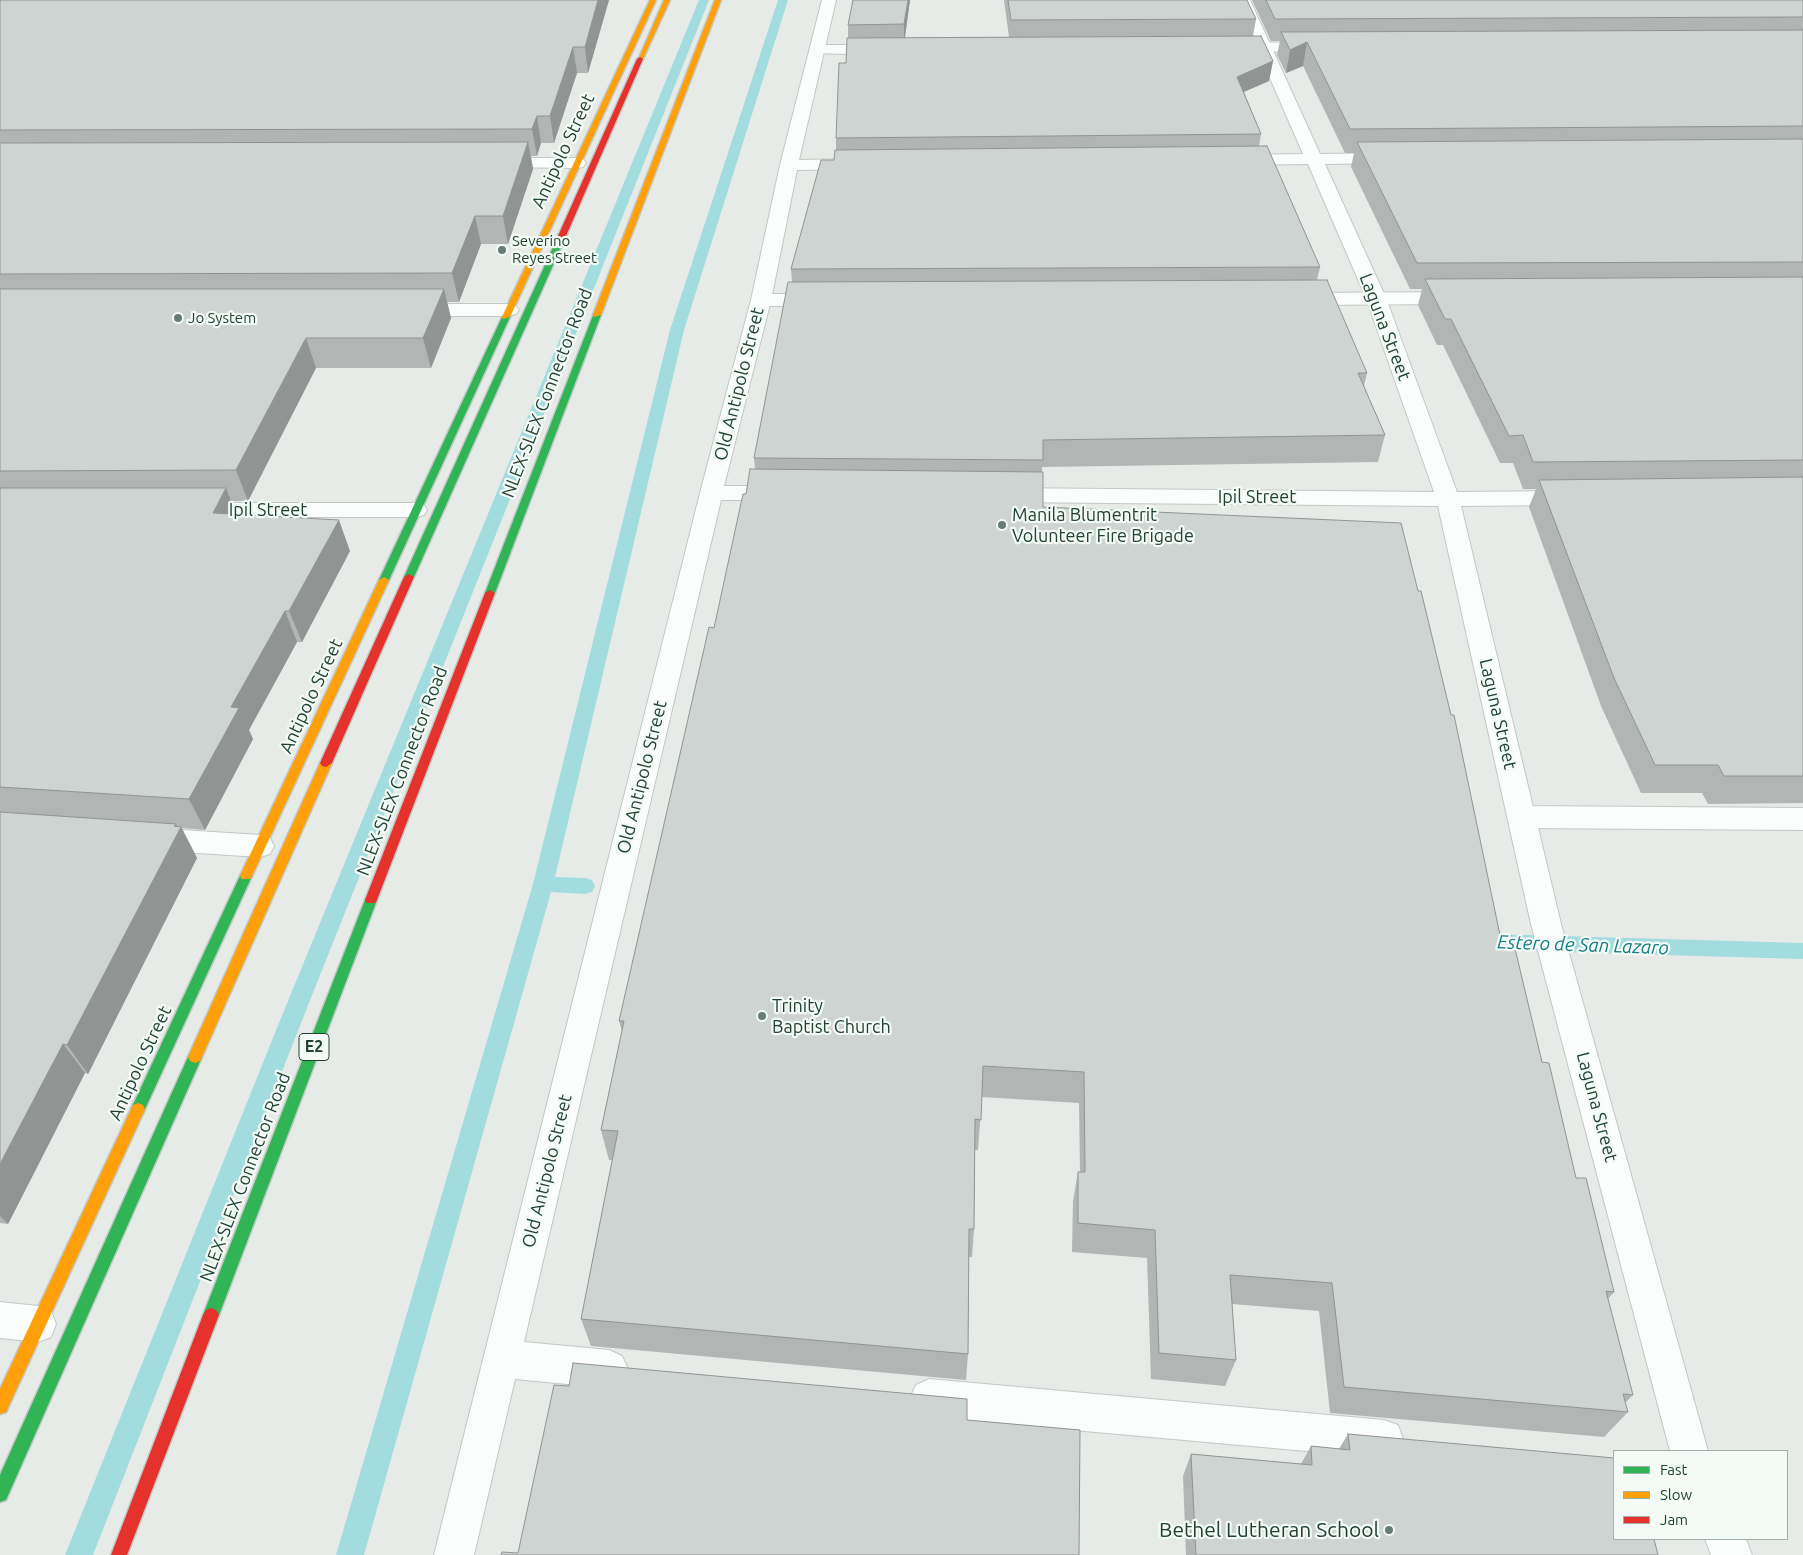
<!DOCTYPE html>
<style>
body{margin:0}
#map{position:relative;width:1803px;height:1555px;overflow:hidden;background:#e6ebe8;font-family:Ubuntu,sans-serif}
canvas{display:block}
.legend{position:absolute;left:1613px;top:1450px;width:175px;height:90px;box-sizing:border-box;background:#f4faf6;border:1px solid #9fb0a9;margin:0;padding:6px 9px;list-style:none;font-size:15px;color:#204235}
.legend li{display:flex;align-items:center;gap:10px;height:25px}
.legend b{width:25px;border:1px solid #9fb0a9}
</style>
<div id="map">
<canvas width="1803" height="1555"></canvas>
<ul class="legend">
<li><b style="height:6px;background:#30b455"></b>Fast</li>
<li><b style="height:6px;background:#ff9f0a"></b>Slow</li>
<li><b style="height:6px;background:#e5322d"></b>Jam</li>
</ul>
</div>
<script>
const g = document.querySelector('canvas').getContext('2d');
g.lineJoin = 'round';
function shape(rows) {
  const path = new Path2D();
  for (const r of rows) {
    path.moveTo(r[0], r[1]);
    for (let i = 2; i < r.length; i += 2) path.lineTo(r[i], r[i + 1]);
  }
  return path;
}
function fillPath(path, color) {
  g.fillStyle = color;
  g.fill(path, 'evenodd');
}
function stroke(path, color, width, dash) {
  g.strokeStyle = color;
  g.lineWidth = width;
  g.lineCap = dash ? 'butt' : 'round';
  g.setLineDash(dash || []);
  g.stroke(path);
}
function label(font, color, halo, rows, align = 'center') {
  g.font = font + ' Ubuntu,sans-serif';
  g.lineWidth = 4.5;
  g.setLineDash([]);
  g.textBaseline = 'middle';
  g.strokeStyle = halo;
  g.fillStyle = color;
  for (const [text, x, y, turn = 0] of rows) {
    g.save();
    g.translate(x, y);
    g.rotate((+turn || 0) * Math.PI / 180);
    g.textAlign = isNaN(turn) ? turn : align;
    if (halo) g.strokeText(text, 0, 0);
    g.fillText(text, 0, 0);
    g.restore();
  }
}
const stream = shape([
 [699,0,709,0,303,1018,93,1555,65,1555,281,1018,699,0],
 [778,0,788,0,684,330,555,877,585,878,592,880,595,886,592,892,585,894,551,892,364,1555,336,1555,533,884,670,330,778,0],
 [1490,934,1803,943,1803,959,1490,950,1483,948,1480,942,1483,936,1490,934]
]);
const lane = shape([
 [1316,42,1321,44,1324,47,1321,50,1234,53,1229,51,1226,48,1229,45,1234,43,1316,42],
 [817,45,883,45,888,47,891,50,888,53,883,55,812,53,809,50,812,47,817,45],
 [1457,292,1464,294,1467,298,1464,302,1457,304,1297,305,1290,303,1287,299,1290,295,1297,293,1457,292],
 [761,294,822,294,829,296,832,300,829,304,822,306,761,306,754,304,751,300,754,296,761,294],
 [1522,806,1803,808,1803,830,1522,828,1512,824,1508,817,1512,810,1522,806]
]);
const street = shape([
 [822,0,836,0,799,160,858,159,864,160,867,164,864,168,858,169,797,170,771,300,724,486,782,486,790,488,793,493,790,498,782,500,721,500,524,1342,609,1350,622,1356,628,1369,622,1382,609,1388,515,1379,474,1555,434,1555,700,493,751,300,780,165,822,0],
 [1236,0,1250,0,1320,154,1390,153,1396,154,1398,158,1396,162,1390,163,1325,164,1386,298,1457,492,1569,491,1577,493,1580,498,1577,503,1569,505,1461,506,1561,924,1708,1451,1670,1451,1531,924,1438,506,1005,502,997,500,994,495,997,490,1005,488,1434,492,1366,298,1308,164,1236,165,1230,164,1228,160,1230,156,1236,155,1303,154,1236,0],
 [494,158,577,158,583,159,586,163,583,167,577,168,488,167,485,163,488,159,494,158],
 [413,304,509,304,516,306,519,310,516,314,509,316,413,316,406,314,403,310,406,306,413,304],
 [197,503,416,503,424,505,427,510,424,515,416,517,197,517,189,515,186,510,189,505,197,503],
 [151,828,260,835,270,838,274,846,270,854,260,857,151,850,141,847,137,839,141,831,151,828],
 [0,1302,38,1306,51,1311,56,1324,51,1337,38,1342,0,1338,0,1302],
 [929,1379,1384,1420,1398,1425,1403,1439,1398,1453,1384,1458,929,1417,916,1411,910,1398,916,1385,929,1379],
 [1705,1539,1746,1539,1752,1555,1711,1555,1705,1539]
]);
const fast = shape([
 [559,234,566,236,414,577,409,580,406,579,404,577,559,234],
 [594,313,601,315,495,593,490,596,486,595,485,593,594,313],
 [503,315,510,317,389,580,384,583,381,582,379,580,503,315],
 [246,871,250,873,252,876,145,1109,143,1113,138,1115,133,1113,131,1109,240,876,242,873,246,871],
 [371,895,375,897,377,900,219,1315,216,1320,211,1322,206,1320,203,1315,365,900,367,897,371,895],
 [195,1051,200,1053,202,1057,6,1500,0,1502,0,1475,188,1057,190,1053,195,1051]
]);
const slow = shape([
 [650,0,656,0,510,317,503,319,502,317,650,0],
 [664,0,670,0,643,59,638,60,664,0],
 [715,0,721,0,601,315,594,317,593,315,715,0],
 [384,577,389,580,252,876,250,879,242,879,240,876,379,580,384,577],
 [326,759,332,763,202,1057,200,1061,195,1063,190,1061,188,1057,320,763,326,759],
 [138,1103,143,1105,145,1109,6,1412,0,1414,0,1389,133,1105,138,1103]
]);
const jam = shape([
 [640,57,643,59,566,236,559,238,558,236,637,59,640,57],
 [409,574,414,577,332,763,326,767,322,766,320,763,404,577,409,574],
 [490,590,495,593,377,900,375,903,367,903,365,900,485,593,490,590],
 [211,1308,216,1310,219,1315,127,1555,111,1555,203,1315,206,1310,211,1308]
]);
const wall = shape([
 [0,0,609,0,588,73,577,73,554,143,541,143,537,156,531,156,533,169,508,244,481,244,459,302,447,302,451,318,431,368,316,368,248,501,231,501,237,514,350,551,302,642,297,642,249,730,253,739,205,830,182,828,197,858,88,1074,85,1073,8,1224,0,1223],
 [853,0,910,0,905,38,1009,37,1004,0,1247,0,1256,19,1253,36,1273,61,1269,81,1244,92,1261,134,1259,146,1320,267,1317,280,1367,373,1364,386,1385,435,1378,462,1042,467,1043,507,1500,935,1542,1062,1576,1178,1614,1292,1608,1299,1633,1395,1625,1403,1628,1412,1604,1437,1330,1413,1319,1311,1232,1304,1236,1360,1225,1386,1151,1379,1147,1258,1072,1252,1073,1201,1078,1172,1080,1172,1079,1103,982,1097,978,1150,975,1150,974,1229,972,1257,969,1257,968,1354,966,1380,591,1346,581,1319,612,1160,609,1160,601,1130,622,1031,619,1021,714,628,746,494,755,469,754,458,792,282,791,269,834,160,836,150,836,138,846,63,848,38,848,25],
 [1252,0,1803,0,1803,803,1708,804,1702,793,1641,793,1601,706,1529,507,1536,489,1523,489,1513,463,1500,463,1443,345,1437,345,1418,305,1422,289,1410,289,1351,167,1354,153,1345,153,1303,66,1286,73,1277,55,1280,41,1271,41],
 [1348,1434,1658,1555,1186,1555,1183,1476,1191,1454,1301,1464,1311,1446,1339,1449]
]);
const shadedWall = shape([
 [598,0,609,0,588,73,585,47],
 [908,0,910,0,904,43,904,24],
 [1307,42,1303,66,1286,73,1290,50],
 [573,47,577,73,554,143,550,116],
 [1273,61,1269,81,1234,96,1237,77],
 [537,116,541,143,537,156,532,129],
 [528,142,533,169,508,244,503,216],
 [475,216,481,244,459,302,452,273],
 [444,289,451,318,431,368,423,338],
 [306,338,316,368,248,501,236,470],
 [226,488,238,519,213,513],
 [339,520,350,551,302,642,289,611],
 [285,611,297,642,249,730,253,739,205,830,189,799,231,707],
 [176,824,179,830,181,827,197,858,88,1074,67,1045],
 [63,1044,85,1073,8,1224,0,1216,0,1164]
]);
const building = shape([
 [0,0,598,0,585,47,573,47,550,116,537,116,532,129,0,130,0,0],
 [853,0,908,0,904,24,848,25,853,0],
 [1008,0,1247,0,1256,19,1011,20,1008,0],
 [1266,0,1803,0,1803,17,1275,19,1266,0],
 [1803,30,1803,126,1350,129,1307,42,1290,50,1281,32,1803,30],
 [1261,36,1273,61,1237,77,1261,134,836,138,839,63,846,63,847,38,1261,36],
 [1803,139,1803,262,1417,263,1357,142,1803,139],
 [528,142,503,216,475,216,452,273,0,274,0,143,528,142],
 [1267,146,1320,267,791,269,821,160,834,160,835,150,1267,146],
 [1803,277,1803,460,1533,462,1523,435,1509,436,1451,319,1445,319,1425,279,1803,277],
 [1327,280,1367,373,1358,373,1385,435,1043,440,1043,460,754,458,788,282,1327,280],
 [0,289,444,289,423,338,306,338,236,470,0,471,0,289],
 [750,469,1043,472,1043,507,1401,523,1418,591,1421,591,1451,715,1454,715,1500,935,1512,936,1542,1062,1549,1063,1576,1178,1586,1178,1614,1292,1606,1291,1633,1395,1623,1394,1628,1412,1344,1387,1332,1283,1230,1275,1236,1360,1159,1353,1155,1230,1078,1223,1078,1172,1085,1172,1084,1072,983,1066,981,1120,975,1119,974,1229,969,1229,968,1354,581,1319,618,1131,601,1130,624,1021,619,1021,709,627,714,628,743,494,746,494,750,469],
 [1803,477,1803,776,1724,776,1718,765,1655,765,1614,678,1539,480,1803,477],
 [0,488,226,488,213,513,339,520,289,611,285,611,231,707,239,708,189,799,0,787,0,488],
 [0,812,176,824,174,826,181,827,67,1045,63,1044,0,1164,0,812],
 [573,1363,967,1399,967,1420,1080,1430,1079,1555,501,1555,502,1552,518,1553,554,1385,569,1386,573,1363],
 [1348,1434,1614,1458,1614,1539,1654,1539,1658,1555,1196,1555,1191,1454,1312,1465,1311,1446,1350,1450,1348,1434]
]);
const markers = [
 [502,250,5,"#657d74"],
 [178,318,5,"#657d74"],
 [1002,525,5,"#657d74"],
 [762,1016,5,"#657d74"],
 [1389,1530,5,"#657d74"]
];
const farPoinames = [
 ["Severino",512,241],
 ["Reyes Street",512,258],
 ["Jo System",188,318]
];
const shields = [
 [314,1047,30]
];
const shieldNames = [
 ["E2",314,1047]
];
const streetNames = [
 ["Antipolo Street",563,151,-65],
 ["Laguna Street",1385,327,69],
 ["Old Antipolo Street",739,384,-76],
 ["NLEX-SLEX Connector Road",547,393,-69],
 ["Ipil Street",1257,497],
 ["Ipil Street",268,510],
 ["Antipolo Street",311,696,-65],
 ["Laguna Street",1498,714,77],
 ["NLEX-SLEX Connector Road",402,771,-69],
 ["Old Antipolo Street",642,777,-76],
 ["Antipolo Street",140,1063,-65],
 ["Laguna Street",1597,1107,75],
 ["Old Antipolo Street",547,1171,-76],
 ["NLEX-SLEX Connector Road",245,1177,-69]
];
const poiNames = [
 ["Manila Blumentrit",1012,515],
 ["Volunteer Fire Brigade",1012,536],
 ["Trinity",772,1006],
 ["Baptist Church",772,1027]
];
const waterNames = [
 ["Estero de San Lazaro",1583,945,2]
];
const nearPoinames = [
 ["Bethel Lutheran School",1379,1530]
];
fillPath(stream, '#a3dcde');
stroke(lane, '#c3c8c5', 2);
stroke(street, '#c3c8c5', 2);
stroke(fast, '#c1c9c5', 3);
stroke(slow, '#c1c9c5', 3);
stroke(jam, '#c1c9c5', 3);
fillPath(lane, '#fbfcfc');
fillPath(street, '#fbfcfc');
fillPath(fast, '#30b455');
fillPath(slow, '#ff9f0a');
fillPath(jam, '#e5322d');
fillPath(wall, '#b1b6b4');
fillPath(shadedWall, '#909492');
fillPath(building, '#ced4d1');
stroke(building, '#909492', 1);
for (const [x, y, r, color] of markers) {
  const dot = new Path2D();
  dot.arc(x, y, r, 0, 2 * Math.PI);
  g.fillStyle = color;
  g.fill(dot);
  stroke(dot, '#f4faf6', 2);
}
label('15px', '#204235', '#f4faf6', farPoinames, 'left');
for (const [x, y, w] of shields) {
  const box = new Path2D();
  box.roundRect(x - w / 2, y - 13.5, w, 27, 4);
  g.fillStyle = '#f4faf6';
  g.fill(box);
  stroke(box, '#204235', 1);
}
label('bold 16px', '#204235', null, shieldNames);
label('18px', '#204235', '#f4faf6', streetNames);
label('18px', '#204235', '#f4faf6', poiNames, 'left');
label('italic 19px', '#147e84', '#f4faf6', waterNames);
label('21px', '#204235', '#f4faf6', nearPoinames, 'right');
</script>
